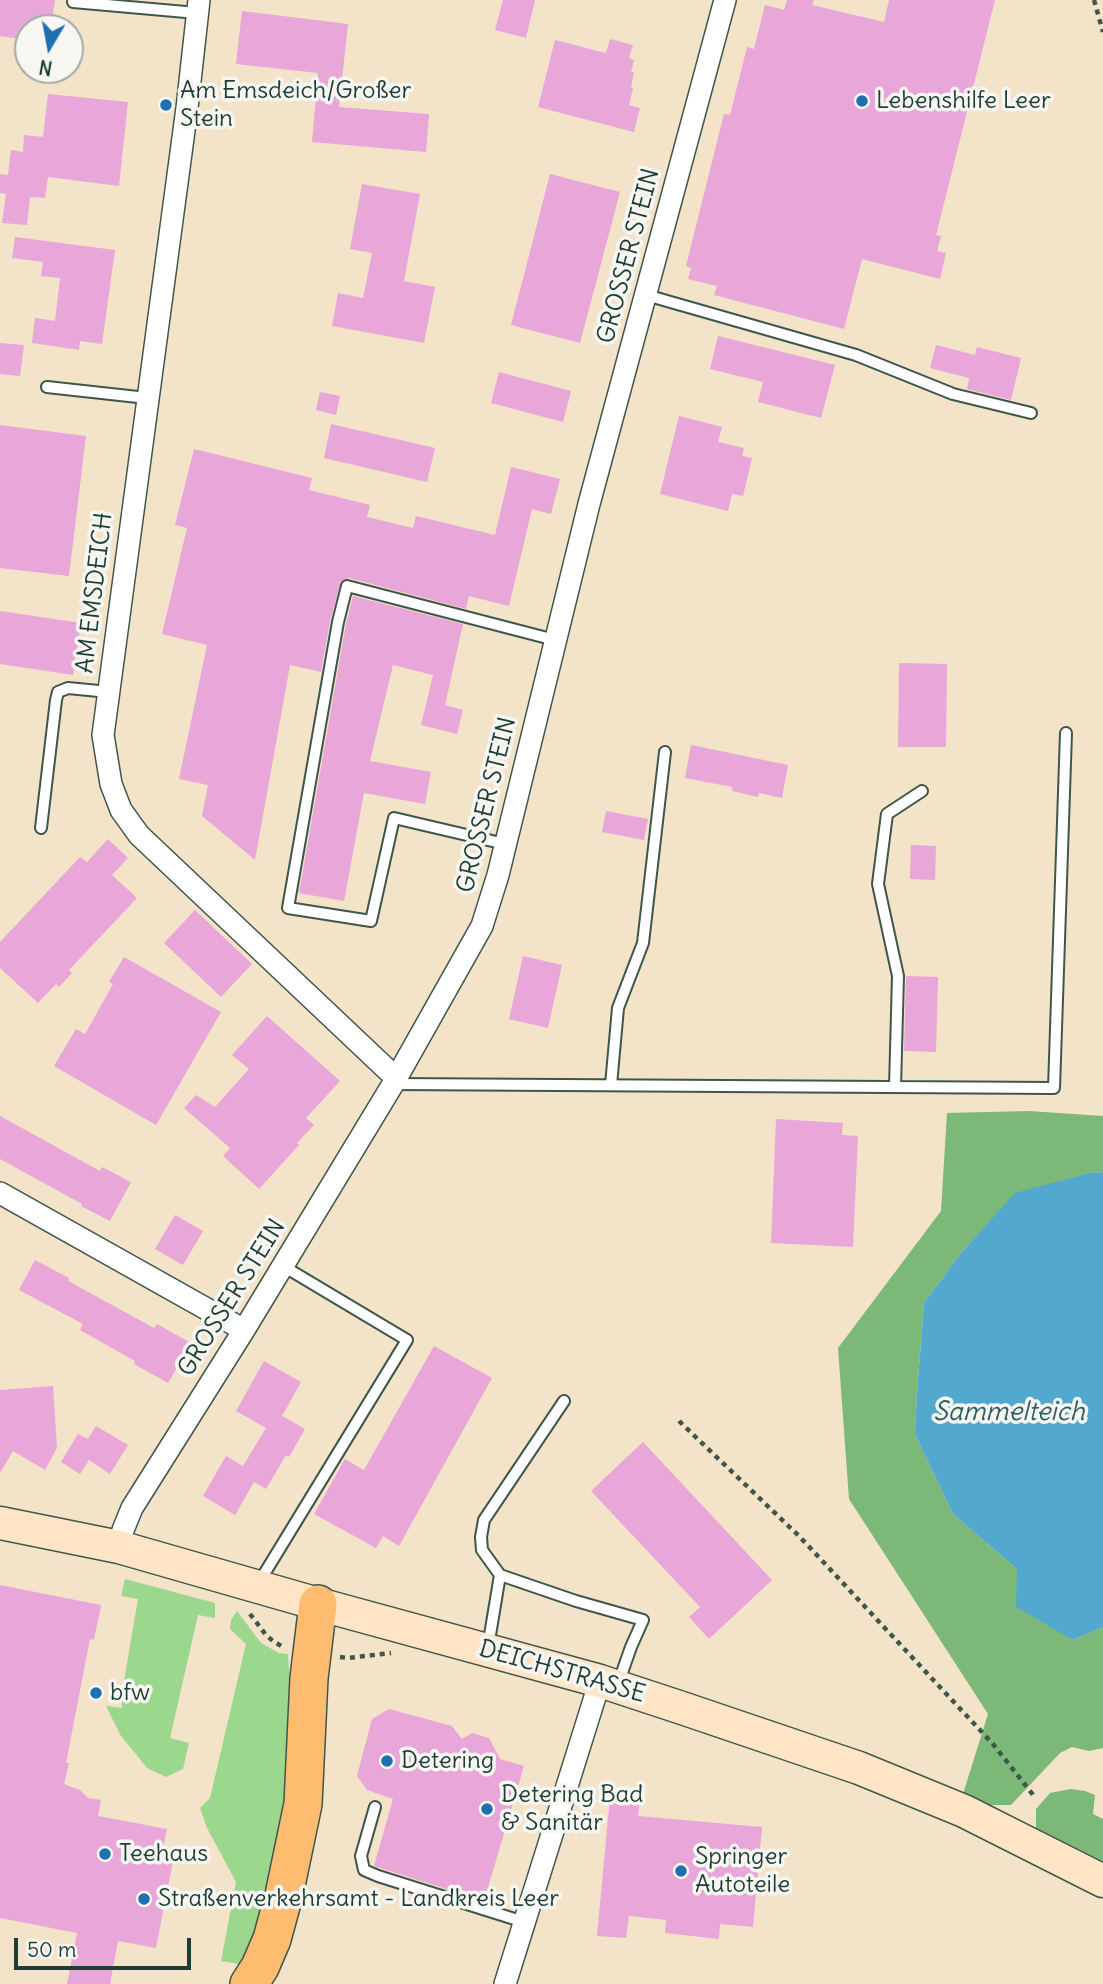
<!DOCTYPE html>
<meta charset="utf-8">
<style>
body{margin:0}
#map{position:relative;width:1103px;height:1984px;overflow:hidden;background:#f2e3c9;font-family:Delius,sans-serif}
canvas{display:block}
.north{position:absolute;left:14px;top:14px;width:70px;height:70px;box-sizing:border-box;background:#f6f6f2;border:2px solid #a0aca6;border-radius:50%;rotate:190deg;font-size:19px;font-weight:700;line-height:28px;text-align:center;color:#1f3d34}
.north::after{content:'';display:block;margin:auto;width:24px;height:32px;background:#1f6fb2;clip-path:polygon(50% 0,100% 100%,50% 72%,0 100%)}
.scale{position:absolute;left:14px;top:1938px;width:177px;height:32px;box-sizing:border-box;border:4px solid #1f3d34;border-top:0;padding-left:9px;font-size:21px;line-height:24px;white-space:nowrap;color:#1f3d34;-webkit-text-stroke:5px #f6f6f2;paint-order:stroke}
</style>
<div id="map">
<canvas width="1103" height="1984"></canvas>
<div class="north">N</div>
<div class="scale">50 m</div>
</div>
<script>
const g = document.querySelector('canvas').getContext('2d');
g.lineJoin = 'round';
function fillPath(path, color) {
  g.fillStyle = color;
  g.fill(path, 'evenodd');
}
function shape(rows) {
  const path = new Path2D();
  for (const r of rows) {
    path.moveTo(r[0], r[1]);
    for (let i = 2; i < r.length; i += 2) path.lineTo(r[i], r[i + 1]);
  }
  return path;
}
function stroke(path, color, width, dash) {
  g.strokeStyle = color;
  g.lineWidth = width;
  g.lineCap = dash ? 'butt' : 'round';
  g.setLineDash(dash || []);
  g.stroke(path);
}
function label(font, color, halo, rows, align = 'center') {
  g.font = font + ' Delius,sans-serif';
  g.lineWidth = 7;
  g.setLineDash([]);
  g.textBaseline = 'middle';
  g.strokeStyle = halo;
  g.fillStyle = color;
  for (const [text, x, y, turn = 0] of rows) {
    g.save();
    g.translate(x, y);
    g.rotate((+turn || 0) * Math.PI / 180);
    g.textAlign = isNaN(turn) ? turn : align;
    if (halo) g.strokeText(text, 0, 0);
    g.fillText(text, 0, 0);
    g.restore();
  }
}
const green = shape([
 [125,1579,215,1603,215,1618,198,1615,170,1738,189,1743,183,1769,166,1777,147,1768,135,1753,121,1736,106,1706,122,1708,122,1693,138,1599,121,1596],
 [237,1611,261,1643,279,1653,288,1654,292,1721,291,1767,274,1898,245,1965,221,1961,236,1882,207,1828,200,1808,210,1798,246,1644,230,1629,231,1620]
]);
const forest = shape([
 [1029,1111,1103,1116,1103,1172,1089,1173,1015,1194,961,1253,924,1303,917,1392,915,1434,953,1514,1017,1569,1073,1640,1103,1627,1103,1748,1089,1751,1072,1747,1060,1753,1011,1805,981,1805,962,1797,988,1714,849,1499,838,1348,941,1211,947,1113],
 [1071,1789,1085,1791,1095,1795,1093,1814,1103,1819,1103,1862,1036,1828,1036,1809,1050,1793]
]);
const water = shape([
 [1103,1172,1103,1627,1073,1640,1016,1607,1017,1569,953,1514,915,1434,917,1392,924,1303,961,1253,1015,1193,1089,1173]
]);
const building = shape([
 [0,0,55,0,51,28,28,28,28,40,0,36],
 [503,0,535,0,526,38,495,30],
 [787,0,814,0,812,5,884,22,889,0,995,0,936,235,941,236,937,251,946,253,940,279,862,259,844,329,714,295,717,286,688,279,691,268,686,266,724,114,730,115,747,47,754,49,765,5,784,10],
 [242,11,348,24,339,107,429,114,426,152,312,142,318,73,236,64],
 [610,39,633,45,629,58,634,60,631,72,634,72,631,87,633,88,629,105,640,108,634,132,538,107,555,40,606,53],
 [48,94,128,102,119,186,48,177,45,198,30,197,27,225,2,223,6,194,0,193,0,174,8,175,11,150,23,152,24,135,43,137],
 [550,174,620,192,580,343,511,325],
 [362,184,420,194,404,281,435,287,424,343,332,326,338,293,363,298,372,253,350,249],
 [15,237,115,250,102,344,80,341,79,350,32,343,35,318,55,321,60,278,41,276,43,262,12,258],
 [718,336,835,365,821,418,758,402,763,382,710,369],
 [0,343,24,345,20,376,0,374],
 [936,345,975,355,977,347,1021,358,1011,400,967,389,969,378,930,368],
 [499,372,571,391,563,422,491,403],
 [320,392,340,396,336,415,316,410],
 [679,416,722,427,718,442,744,448,742,456,752,458,743,496,732,494,728,511,660,494],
 [331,424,435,448,427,482,324,458],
 [0,425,86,436,69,576,0,568],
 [194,449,312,478,309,490,370,505,367,517,413,528,416,516,495,535,511,467,560,479,551,514,532,509,509,606,469,596,466,609,349,578,341,581,330,621,321,672,290,665,255,860,202,816,208,785,179,779,207,645,162,634,187,528,175,525],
 [353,596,463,624,445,705,463,710,457,734,421,725,433,675,393,665,370,761,431,772,425,804,364,793,344,901,299,893,346,624],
 [0,611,81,623,73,675,0,664],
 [899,663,947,664,946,747,898,747],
 [691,745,788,765,782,798,759,793,758,797,732,791,732,787,685,778],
 [606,811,648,819,644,840,602,832],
 [108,839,128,858,112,875,137,898,69,970,72,973,59,987,56,984,38,1003,0,968,0,942,80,857,87,862],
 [911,845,936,846,935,880,910,879],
 [195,910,252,964,221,997,164,943],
 [523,956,562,965,548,1028,509,1019],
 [124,957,221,1012,156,1125,54,1066,76,1029,85,1034,113,984,109,982],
 [906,976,938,977,936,1052,904,1051],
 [267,1016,340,1081,306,1118,314,1125,297,1143,299,1145,259,1189,223,1156,230,1148,184,1108,196,1095,215,1107,249,1069,232,1055],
 [0,1116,100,1171,102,1167,131,1182,110,1221,81,1206,82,1204,0,1159],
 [776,1119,843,1123,842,1135,858,1136,853,1247,771,1243],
 [175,1215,203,1231,183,1265,155,1249],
 [35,1260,69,1278,68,1281,154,1328,157,1324,189,1342,183,1353,185,1354,168,1383,134,1364,135,1361,80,1330,83,1324,19,1290],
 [434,1346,492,1378,399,1546,383,1536,376,1548,314,1514,345,1459,364,1470],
 [264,1361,301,1382,282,1416,305,1429,289,1457,286,1455,266,1489,254,1482,235,1515,203,1496,226,1456,243,1466,266,1428,236,1411],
 [53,1386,57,1448,45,1470,13,1451,0,1473,0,1390],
 [96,1426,128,1445,110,1474,89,1460,80,1474,61,1462,78,1434,88,1439],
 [643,1442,772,1580,709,1639,689,1617,700,1607,591,1491],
 [0,1585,101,1605,94,1640,90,1639,66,1763,69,1763,64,1784,80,1790,88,1798,101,1800,98,1816,167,1829,161,1858,173,1861,156,1948,118,1941,110,1984,67,1984,77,1933,0,1918],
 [389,1709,452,1726,462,1739,472,1733,489,1738,500,1759,524,1766,484,1901,374,1866,393,1799,367,1790,357,1776,372,1719],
 [610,1797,640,1800,638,1816,762,1827,753,1927,720,1924,719,1939,665,1933,666,1920,629,1916,626,1938,597,1936]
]);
const path = shape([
 [1094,0,1103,32],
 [679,1421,800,1537,993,1744,1034,1796],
 [250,1614,266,1635,273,1641,283,1647],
 [340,1657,348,1658,391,1653]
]);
const service = shape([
 [73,2,197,13],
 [646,295,856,355,953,394,1031,413],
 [47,387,147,398],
 [41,828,56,700,58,692,68,688,109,692],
 [505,844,394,818,371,921,288,908,338,622,347,586,555,640],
 [393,1084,1054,1088,1066,733],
 [611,1085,618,1008,643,943,665,752],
 [895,1087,898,976,878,884,887,814,922,791],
 [500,1575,482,1550,481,1537,484,1520,564,1401],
 [258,1584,407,1340,283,1266],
 [488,1647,500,1575,576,1601,643,1620,631,1647,618,1684],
 [375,1807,361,1856,364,1870,378,1876,524,1922]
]);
const minor = shape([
 [199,0,187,108,103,735,111,784,121,810,139,835,396,1078],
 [0,1193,244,1330],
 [119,1547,123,1530,132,1508,244,1330,393,1084,482,926,498,875,589,504,725,0],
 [505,1984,600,1681]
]);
const secondary = shape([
 [0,1523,119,1547,318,1604,600,1681,682,1708,859,1768,964,1811,1103,1881]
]);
const trunk = shape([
 [249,1984,260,1967,272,1939,284,1895,303,1804,309,1678,318,1604]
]);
const markers = [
 [862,101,7,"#1f6fb2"],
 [166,105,7,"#1f6fb2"],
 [96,1693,7,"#1f6fb2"],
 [387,1761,7,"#1f6fb2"],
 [487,1809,7,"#1f6fb2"],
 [105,1854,7,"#1f6fb2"],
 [681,1871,7,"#1f6fb2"],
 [144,1899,7,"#1f6fb2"]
];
const poiNames = [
 ["Am Emsdeich/Großer",180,91],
 ["Stein",180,119],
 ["Lebenshilfe Leer",876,101],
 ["bfw",110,1693],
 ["Detering",401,1761],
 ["Detering Bad",501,1795],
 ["& Sanitär",501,1823],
 ["Teehaus",119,1854],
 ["Springer",695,1857],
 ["Autoteile",695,1885],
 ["Straßenverkehrsamt - Landkreis Leer",158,1899]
];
const streetNames = [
 ["GROSSER STEIN",629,256,-75],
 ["AM EMSDEICH",95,593,-83],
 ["GROSSER STEIN",487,805,-76],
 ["GROSSER STEIN",232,1298,-58],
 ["DEICHSTRASSE",562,1672,16]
];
const waterNames = [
 ["Sammelteich",1009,1413]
];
fillPath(green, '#9bd78c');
fillPath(forest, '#7cb878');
fillPath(water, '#52a8cf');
fillPath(building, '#e8a6d9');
stroke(service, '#3f564a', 14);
stroke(minor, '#3f564a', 24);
stroke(secondary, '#3f564a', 35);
stroke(trunk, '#3f564a', 40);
stroke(path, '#3f564a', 4.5, [5, 5]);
stroke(service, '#fff', 10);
stroke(minor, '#fff', 21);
stroke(secondary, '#ffe4c6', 32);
stroke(trunk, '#febc71', 37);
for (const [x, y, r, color] of markers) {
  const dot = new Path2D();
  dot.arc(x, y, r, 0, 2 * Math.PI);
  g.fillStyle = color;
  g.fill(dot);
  stroke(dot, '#f6f6f2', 2.5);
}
label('24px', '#1f3d34', '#f6f6f2', poiNames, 'left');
label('24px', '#1f3d34', '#f6f6f2', streetNames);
label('italic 26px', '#2e5d62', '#f6f6f2', waterNames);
</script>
